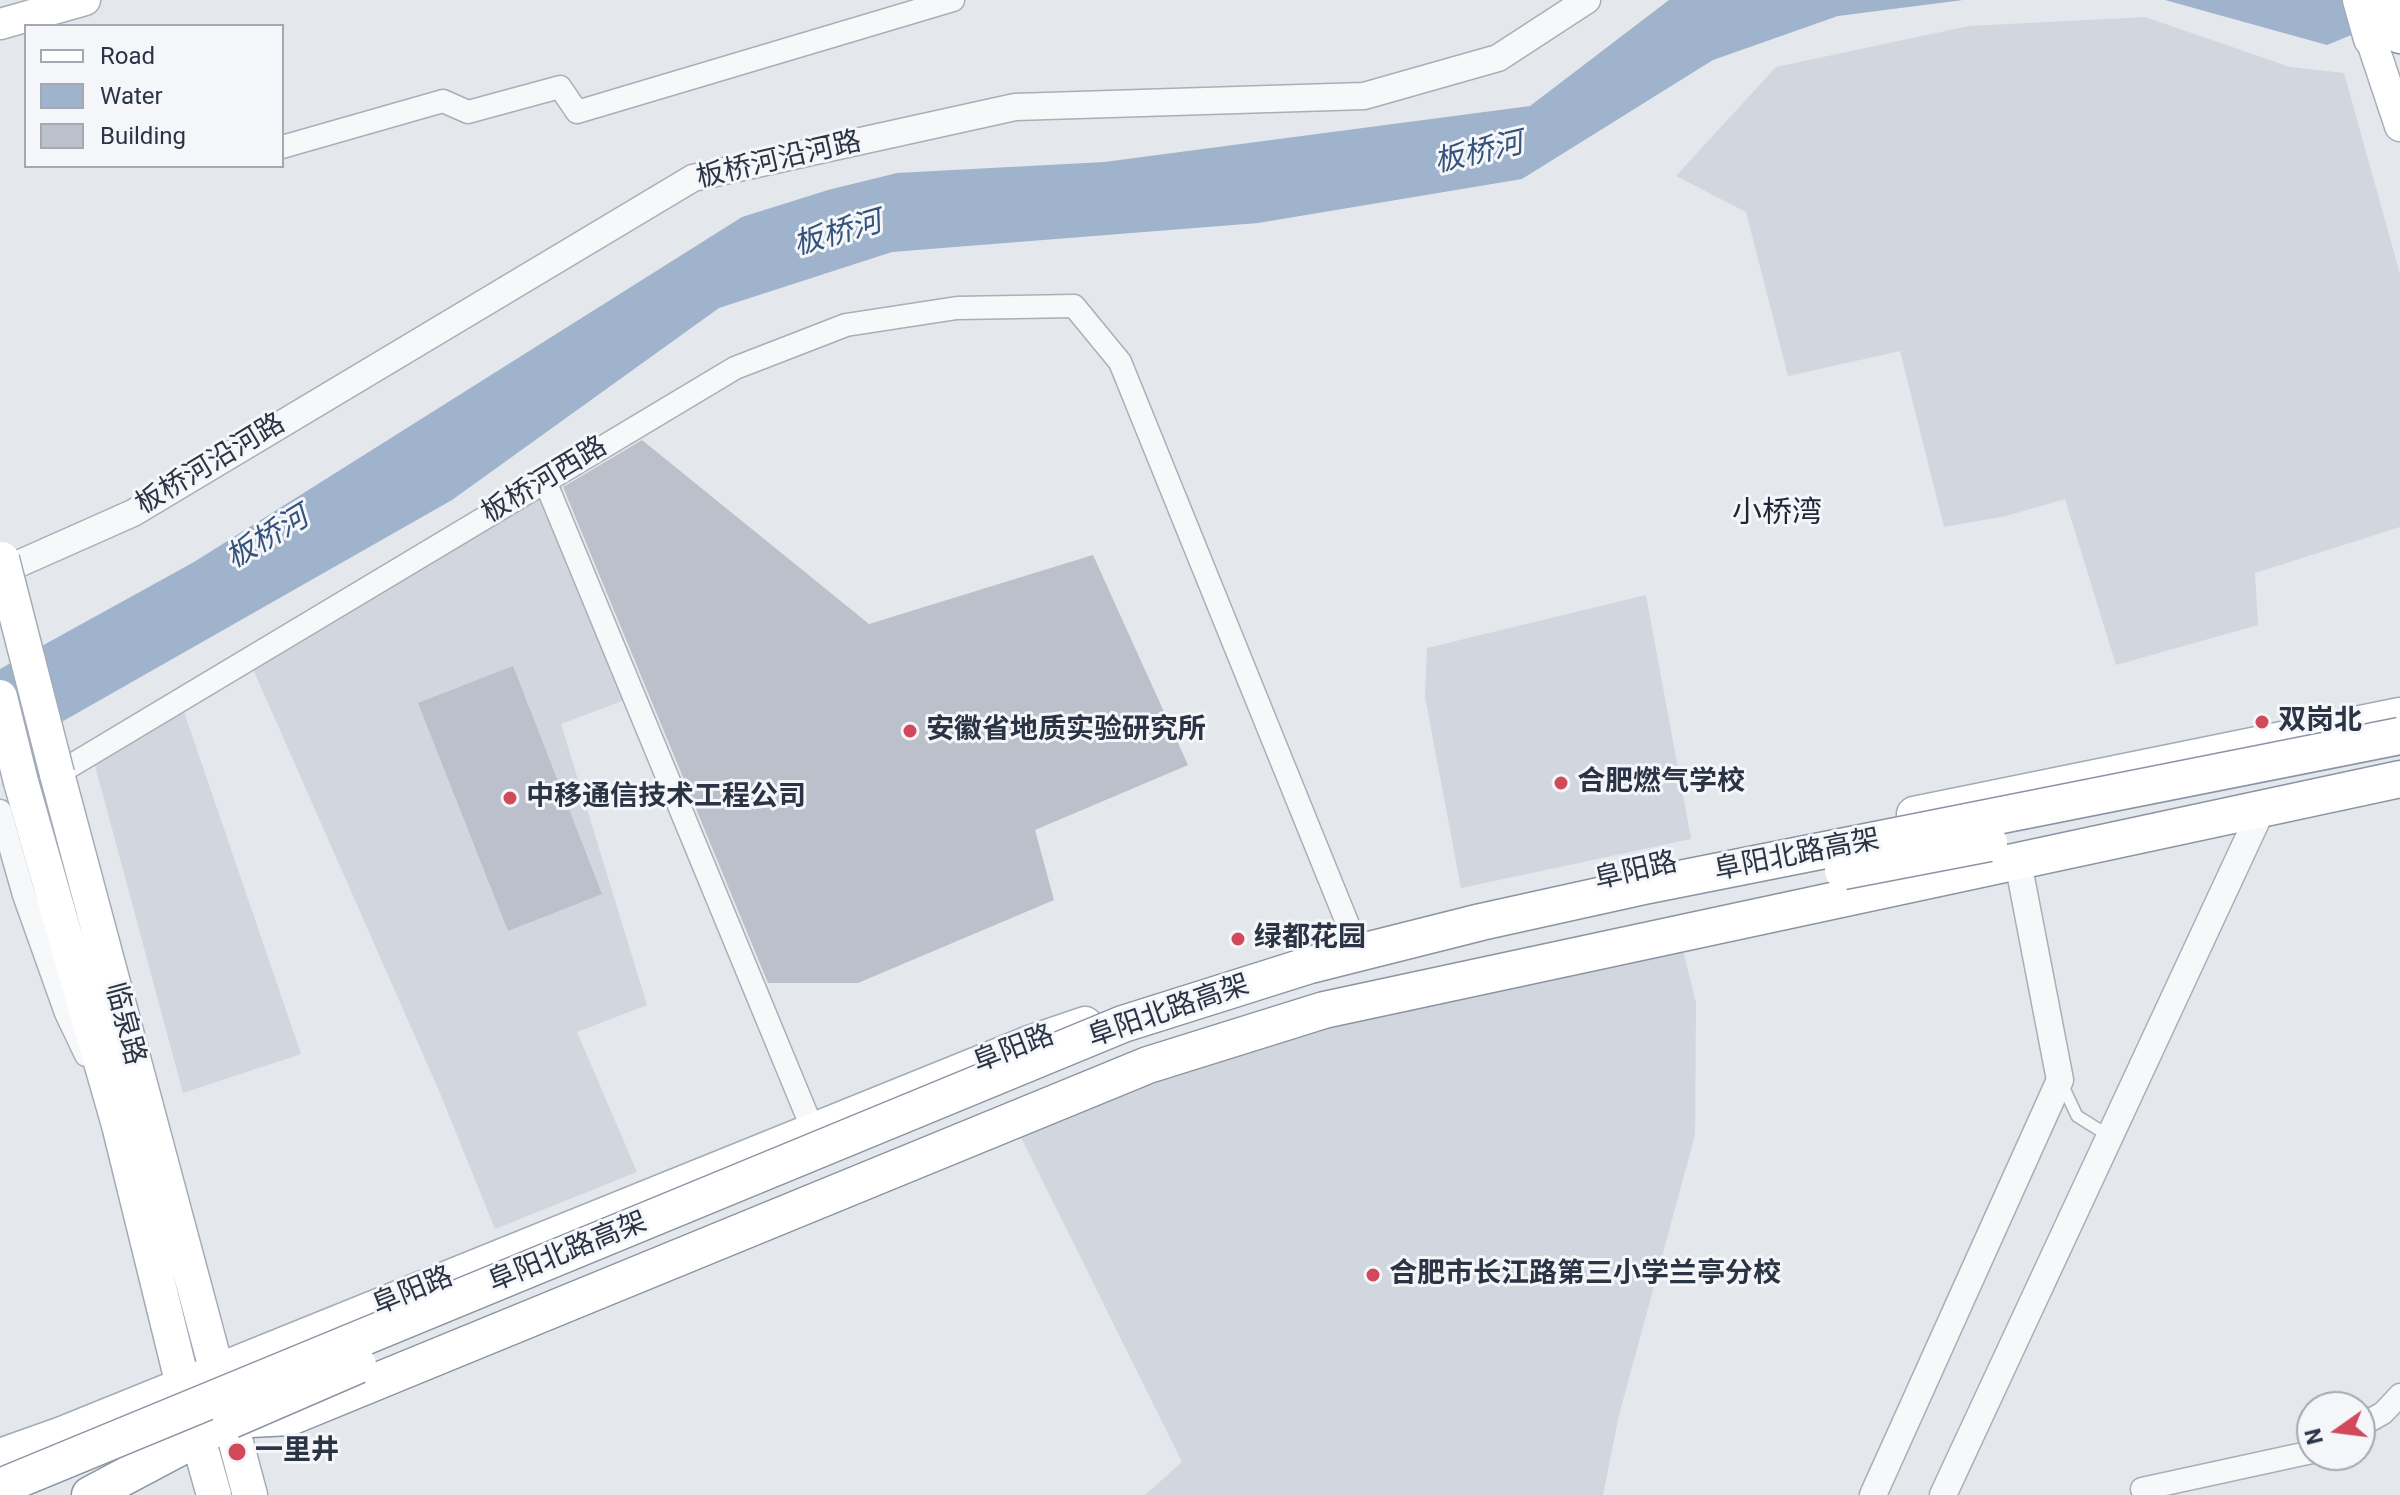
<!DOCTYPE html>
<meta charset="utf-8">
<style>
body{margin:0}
#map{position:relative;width:2400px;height:1495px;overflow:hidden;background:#e4e7ec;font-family:Roboto,sans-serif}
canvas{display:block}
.legend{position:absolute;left:24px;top:24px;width:260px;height:144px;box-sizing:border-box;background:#f4f6f9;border:2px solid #a4a8b1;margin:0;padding:10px 14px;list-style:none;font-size:24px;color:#2b3445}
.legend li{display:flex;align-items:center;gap:16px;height:40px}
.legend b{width:40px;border:2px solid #a4a8b1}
.north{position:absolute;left:2296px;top:1391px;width:80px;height:80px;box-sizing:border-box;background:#f4f6f9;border:2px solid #a4a8b1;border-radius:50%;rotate:256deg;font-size:22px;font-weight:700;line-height:32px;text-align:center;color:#2b3445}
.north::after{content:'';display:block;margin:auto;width:28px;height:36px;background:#d1495b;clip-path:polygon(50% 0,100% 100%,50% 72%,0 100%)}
</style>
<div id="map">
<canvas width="2400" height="1495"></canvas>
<ul class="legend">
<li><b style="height:10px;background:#fff"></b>Road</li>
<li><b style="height:22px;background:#9fb4cc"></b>Water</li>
<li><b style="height:22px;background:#bbc0ca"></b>Building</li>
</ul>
<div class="north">N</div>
</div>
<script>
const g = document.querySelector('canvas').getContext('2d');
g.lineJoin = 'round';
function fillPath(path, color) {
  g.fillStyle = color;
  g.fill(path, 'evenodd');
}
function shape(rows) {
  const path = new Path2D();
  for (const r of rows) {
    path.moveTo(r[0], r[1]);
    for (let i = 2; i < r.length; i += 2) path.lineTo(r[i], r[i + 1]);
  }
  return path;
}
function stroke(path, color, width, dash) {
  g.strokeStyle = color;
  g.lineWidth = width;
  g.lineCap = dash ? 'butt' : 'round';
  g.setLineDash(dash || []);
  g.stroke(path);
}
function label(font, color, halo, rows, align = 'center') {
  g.font = font + ' Roboto,"Noto Sans SC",sans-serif';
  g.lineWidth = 6;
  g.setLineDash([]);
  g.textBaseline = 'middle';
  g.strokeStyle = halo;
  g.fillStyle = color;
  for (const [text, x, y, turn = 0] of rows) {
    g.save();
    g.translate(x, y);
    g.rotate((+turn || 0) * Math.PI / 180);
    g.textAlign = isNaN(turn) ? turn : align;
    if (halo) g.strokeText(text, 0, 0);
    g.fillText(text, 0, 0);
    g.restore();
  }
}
const built = shape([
 [2145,17,2290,67,2344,73,2400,274,2400,527,2255,573,2258,625,2116,665,2065,499,2006,516,1944,527,1900,351,1788,376,1746,212,1676,176,1776,67,1969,26],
 [545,481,635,696,561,724,647,1005,577,1032,637,1172,495,1229,440,1093,253,669],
 [1646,595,1691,839,1461,888,1425,697,1427,648],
 [183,709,301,1054,183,1093,93,758],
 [1679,934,1696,1003,1695,1135,1619,1415,1603,1495,1145,1495,1182,1462,1013,1121,1148,1065]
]);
const water = shape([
 [1669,0,1963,0,1838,16,1713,60,1522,179,1258,223,892,252,719,308,452,500,0,757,0,669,194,562,742,217,828,190,897,173,1104,162,1530,106],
 [2165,0,2400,0,2400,15,2327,45]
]);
const building = shape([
 [642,440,869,624,1093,555,1188,765,1035,830,1054,900,858,983,768,983,563,487],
 [513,666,602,894,508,931,418,703]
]);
const service = shape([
 [2062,1084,2077,1116,2109,1136]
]);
const minor = shape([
 [282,147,443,101,468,112,560,87,577,112,953,0],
 [545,481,813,1130],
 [57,774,735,368,846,325,957,308,1074,306,1120,362,1355,942],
 [0,811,24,895,66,1013,86,1055],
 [2360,1426,2383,1413,2400,1395],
 [2142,1489,2312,1452]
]);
const tertiary = shape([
 [0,572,133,513,693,178,1015,107,1364,96,1498,58,1587,0],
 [1873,1495,2060,1080,2018,862],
 [1943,1495,2262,809]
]);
const secondary = shape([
 [0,24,85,0],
 [2371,39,2400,126]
]);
const primary = shape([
 [2360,0,2371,39],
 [57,774,250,1495],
 [21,782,119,1125,183,1385,214,1495],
 [1914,814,2400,715],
 [0,1456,62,1434,1032,1042,1085,1024]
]);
const trunk = shape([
 [2389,0,2400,35],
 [90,1495,231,1420,290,1417,1148,1065,1324,1010,2400,779]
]);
const primaryBridge = shape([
 [2,559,57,774],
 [0,697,21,782]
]);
const trunkBridge = shape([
 [1843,871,1989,843],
 [231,1420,358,1365],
 [0,1487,1123,1024,1310,965,1481,922,1644,886,2400,736]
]);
const markers = [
 [2262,722,8,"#d1495b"],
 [910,731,8,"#d1495b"],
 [1561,783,8,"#d1495b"],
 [510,798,8,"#d1495b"],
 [1238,939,8,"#d1495b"],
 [1373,1275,8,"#d1495b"],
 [237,1452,10,"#d1495b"]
];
const streetNames = [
 ["板桥河沿河路",779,161,-13],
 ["板桥河沿河路",211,465,-31],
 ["板桥河西路",545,481,-31],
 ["阜阳北路高架",1797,856,-11],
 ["阜阳路",1636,872,-13],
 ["阜阳北路高架",1169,1012,-19],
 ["临泉路",124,1024,75],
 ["阜阳路",1014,1050,-21],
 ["阜阳北路高架",568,1253,-22],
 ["阜阳路",413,1292,-22]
];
const poiNames = [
 ["双岗北",2278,722],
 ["安徽省地质实验研究所",926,731],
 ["合肥燃气学校",1577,783],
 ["中移通信技术工程公司",526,798],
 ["绿都花园",1254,939],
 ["合肥市长江路第三小学兰亭分校",1389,1275],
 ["一里井",255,1452]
];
const waterNames = [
 ["板桥河",1479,154,-13],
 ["板桥河",838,235,-16],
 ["板桥河",268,539,-31]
];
const neighbourhoodNames = [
 ["小桥湾",1777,514]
];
fillPath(built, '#d2d6de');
fillPath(water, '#9fb4cc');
fillPath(building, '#bbc0ca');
stroke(service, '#a9aeb7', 14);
stroke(minor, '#a9aeb7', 25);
stroke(tertiary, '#a9aeb7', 29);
stroke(secondary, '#a9aeb7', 33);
stroke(primary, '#a3abb8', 37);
stroke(trunk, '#8b94a3', 39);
stroke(service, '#f7f8fa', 11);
stroke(minor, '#f7f8fa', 22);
stroke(tertiary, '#f7f8fa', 26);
stroke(secondary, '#fff', 30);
stroke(primary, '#fff', 34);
stroke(trunk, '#fff', 36);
stroke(primaryBridge, '#a3abb8', 37, []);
stroke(trunkBridge, '#8b94a3', 39, []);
stroke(primaryBridge, '#fff', 34);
stroke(trunkBridge, '#fff', 36);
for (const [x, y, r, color] of markers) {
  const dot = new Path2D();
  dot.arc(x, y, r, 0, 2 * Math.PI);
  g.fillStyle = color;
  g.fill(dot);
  stroke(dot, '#f4f6f9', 3);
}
label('28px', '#2b3445', '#f4f6f9', streetNames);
label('bold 28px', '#2b3445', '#f4f6f9', poiNames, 'left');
label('italic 30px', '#34527a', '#f4f6f9', waterNames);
label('30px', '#1d2536', '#f4f6f9', neighbourhoodNames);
</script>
